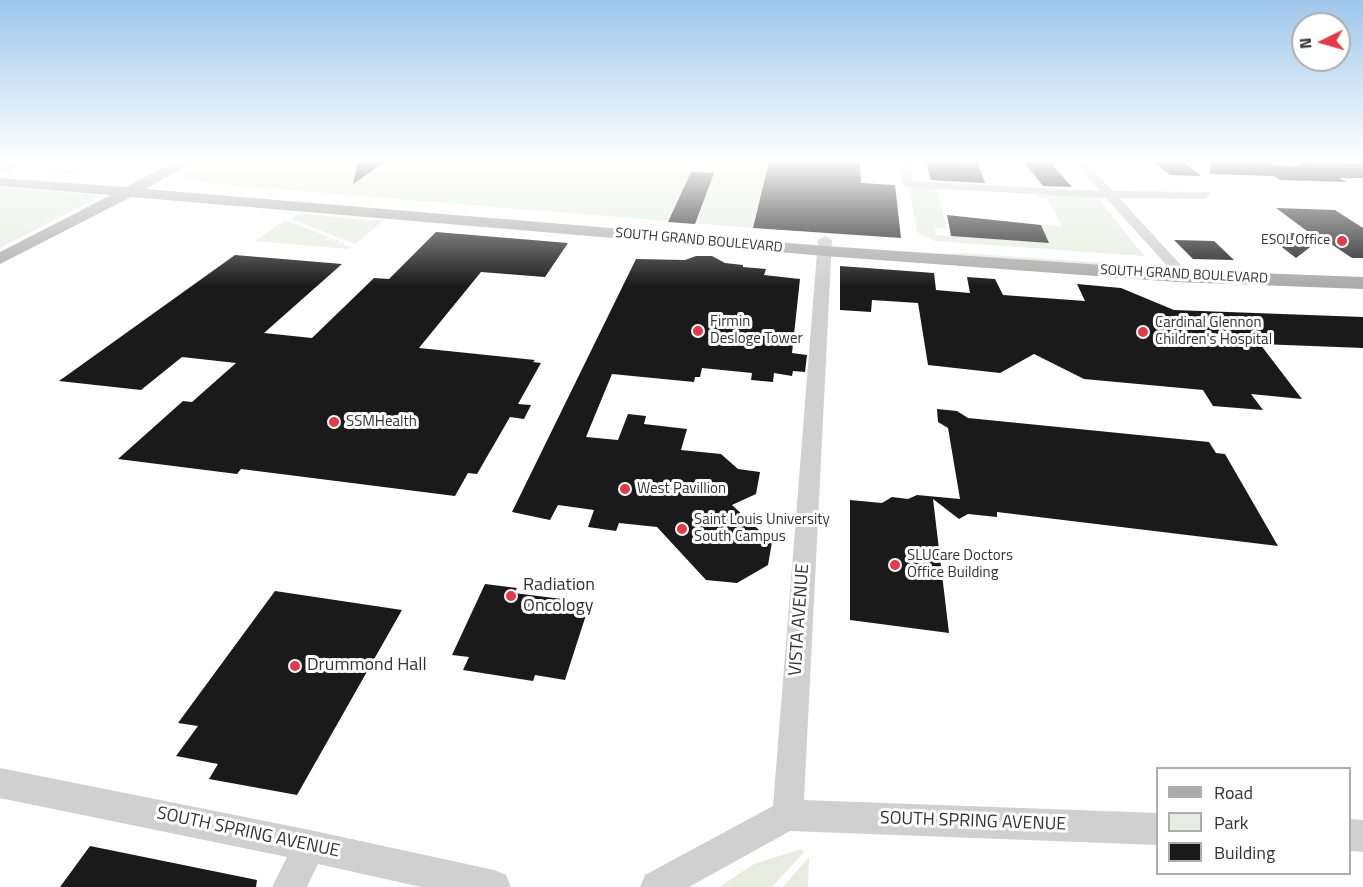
<!DOCTYPE html>
<style>
body{margin:0}
#map{position:relative;width:1363px;height:887px;overflow:hidden;background:#fff;font-family:"Titillium Web",sans-serif}
canvas{display:block}
.legend{position:absolute;left:1156px;top:767px;width:195px;height:108px;box-sizing:border-box;background:#fff;border:2px solid #adadad;margin:0;padding:8px 10px;list-style:none;font-size:18px;color:#333}
.legend li{display:flex;align-items:center;gap:12px;height:30px}
.legend b{width:30px;border:2px solid #adadad}
.north{position:absolute;left:1291px;top:12px;width:60px;height:60px;box-sizing:border-box;background:#fff;border:2px solid #adadad;border-radius:50%;rotate:265deg;font-size:16px;font-weight:700;line-height:24px;text-align:center;color:#333}
.north::after{content:'';display:block;margin:auto;width:21px;height:27px;background:#e63946;clip-path:polygon(50% 0,100% 100%,50% 72%,0 100%)}
</style>
<div id="map">
<canvas width="1363" height="887"></canvas>
<ul class="legend">
<li><b style="height:8px;background:#ababab"></b>Road</li>
<li><b style="height:16px;background:#e6ecdf"></b>Park</li>
<li><b style="height:16px;background:#1a1a1a"></b>Building</li>
</ul>
<div class="north">N</div>
</div>
<script>
const g = document.querySelector('canvas').getContext('2d');
g.lineJoin = 'round';
function fillPath(path, color) {
  g.fillStyle = color;
  g.fill(path, 'evenodd');
}
function shape(rows) {
  const path = new Path2D();
  for (const r of rows) {
    path.moveTo(r[0], r[1]);
    for (let i = 2; i < r.length; i += 2) path.lineTo(r[i], r[i + 1]);
  }
  return path;
}
function stroke(path, color, width, dash) {
  g.strokeStyle = color;
  g.lineWidth = width;
  g.lineCap = dash ? 'butt' : 'round';
  g.setLineDash(dash || []);
  g.stroke(path);
}
function label(font, color, halo, rows, align = 'center') {
  g.font = font + ' "Titillium Web",sans-serif';
  g.lineWidth = 6;
  g.setLineDash([]);
  g.textBaseline = 'middle';
  g.strokeStyle = halo;
  g.fillStyle = color;
  for (const [text, x, y, turn = 0] of rows) {
    g.save();
    g.translate(x, y);
    g.rotate((+turn || 0) * Math.PI / 180);
    g.textAlign = isNaN(turn) ? turn : align;
    if (halo) g.strokeText(text, 0, 0);
    g.fillText(text, 0, 0);
    g.restore();
  }
}
const green = shape([
 [32,161,36,161,25,167,67,170,103,161,71,176,15,169],
 [205,161,768,161,753,228,226,185,184,179,186,172],
 [909,186,937,188,947,229,935,228,936,235,1049,243,1041,225,1062,226,1048,199,1039,198,1036,194,1097,197,1144,256,935,241,917,232],
 [0,187,99,195,100,196,0,248],
 [299,213,364,220,384,220,355,244,291,219],
 [285,220,329,237,326,240,334,239,331,242,337,240,340,241,336,244,345,243,342,246,350,245,346,248,353,246,348,249,255,241],
 [962,253,1148,266,1149,268,940,254],
 [801,849,804,852,772,887,719,887,754,864],
 [809,857,808,887,783,887]
]);
const building = shape([
 [358,161,386,161,353,184],
 [769,161,860,161,861,183,895,185,901,238,753,228],
 [926,161,978,164,985,183,931,180],
 [1023,161,1049,161,1072,187,1043,186],
 [1152,161,1182,161,1201,176,1170,175],
 [1211,161,1267,162,1272,165,1296,166,1303,163,1363,164,1363,178,1339,178,1347,182,1280,180,1274,176,1210,174],
 [691,172,714,173,695,224,668,222],
 [1276,208,1335,210,1363,228,1363,258,1352,258,1322,238,1296,258,1261,231,1311,234],
 [947,215,1041,225,1049,243,951,236],
 [436,232,568,243,545,277,481,272,419,348,535,360,533,362,541,363,518,404,531,405,524,419,510,417,477,474,468,473,455,496,241,469,237,474,118,459,183,401,192,402,236,363,182,357,141,390,59,381,235,255,342,264,264,333,312,338,374,278,389,279],
 [1174,240,1214,241,1234,260,1193,259],
 [696,256,712,256,725,263,743,265,743,267,766,269,764,275,800,279,792,353,807,355,805,372,793,371,792,376,774,373,773,382,751,380,752,373,702,368,700,377,695,377,694,382,612,374,586,437,618,440,628,414,646,416,644,424,687,429,681,450,721,454,738,469,760,472,756,494,732,505,772,542,768,565,737,583,706,580,657,527,619,523,616,531,588,527,594,510,558,505,550,520,512,512,636,259,685,260],
 [840,266,934,273,936,290,970,293,967,277,995,279,1003,295,1085,301,1077,284,1121,288,1174,310,1363,317,1363,348,1260,344,1302,399,1251,394,1263,410,1213,406,1203,390,1084,379,1034,354,1000,373,928,365,918,303,872,300,871,312,840,310],
 [937,409,957,411,968,418,1209,442,1216,453,1225,454,1278,546,997,512,997,517,968,514,959,519,933,499,949,633,850,620,850,500,882,503,892,497,908,499,917,495,960,499,948,428,938,422],
 [485,584,517,588,514,593,570,600,566,612,586,615,565,680,535,675,533,681,463,670,469,657,452,655],
 [275,591,402,610,297,795,209,779,218,764,176,756,198,726,178,723],
 [90,846,257,880,256,887,60,887]
]);
const minor = shape([
 [14,161,29,161,0,175,0,168,14,161],
 [899,161,909,161,913,181,1100,191,1074,161,1085,161,1113,191,1209,192,1211,195,1205,199,1119,198,1192,277,1185,281,1180,280,1106,198,908,187,902,184,899,161],
 [825,236,832,240,804,800,1158,813,1158,845,790,831,689,887,640,887,645,875,773,806,818,240,825,236],
 [0,768,310,830,494,870,506,875,511,887,421,887,318,864,307,887,272,887,287,857,0,798,0,768],
 [1350,819,1363,820,1363,852,1350,851,1350,819]
]);
const major = shape([
 [176,161,195,161,146,189,825,246,1177,270,1363,277,1363,289,1177,282,825,256,131,197,0,264,0,252,111,195,0,186,0,178,126,187,176,161]
]);
const markers = [
 [1342,241,6,"#e63946"],
 [698,331,6,"#e63946"],
 [1143,332,6,"#e63946"],
 [334,422,6,"#e63946"],
 [625,489,6,"#e63946"],
 [682,529,6,"#e63946"],
 [895,565,6,"#e63946"],
 [511,596,6,"#e63946"],
 [295,666,6,"#e63946"]
];
const farStreetnames = [
 ["SOUTH GRAND BOULEVARD",699,241,5],
 ["SOUTH GRAND BOULEVARD",1184,275,3]
];
const farPoinames = [
 ["ESOL Office",1330,241]
];
const poiNames = [
 ["Firmin",710,322],
 ["Desloge Tower",710,339],
 ["Cardinal Glennon",1155,323],
 ["Children's Hospital",1155,340],
 ["SSMHealth",346,422],
 ["West Pavillion",637,489],
 ["Saint Louis University",694,520],
 ["South Campus",694,537],
 ["SLUCare Doctors",907,556],
 ["Office Building",907,573]
];
const nearPoinames = [
 ["Radiation",523,586],
 ["Oncology",523,607],
 ["Drummond Hall",307,666]
];
const nearStreetnames = [
 ["VISTA AVENUE",800,620,-86],
 ["SOUTH SPRING AVENUE",973,822,2],
 ["SOUTH SPRING AVENUE",248,833,12]
];
fillPath(green, '#e6ecdf');
fillPath(building, '#1a1a1a');
fillPath(minor, '#d0d0d0');
fillPath(major, '#ababab');
const sky = g.createLinearGradient(0, 0, 0, 286);
sky.addColorStop(0, '#9ec6ea');
sky.addColorStop(0.56, '#fff');
sky.addColorStop(1, '#ffffff00');
g.fillStyle = sky;
g.fillRect(0, 0, 1363, 286);
for (const [x, y, r, color] of markers) {
  const dot = new Path2D();
  dot.arc(x, y, r, 0, 2 * Math.PI);
  g.fillStyle = color;
  g.fill(dot);
  stroke(dot, '#fff', 2);
}
label('14px', '#333', '#fff', farStreetnames);
label('14px', '#333', '#fff', farPoinames, 'right');
label('15px', '#333', '#fff', poiNames, 'left');
label('18px', '#333', '#fff', nearPoinames, 'left');
label('18px', '#333', '#fff', nearStreetnames);
</script>
